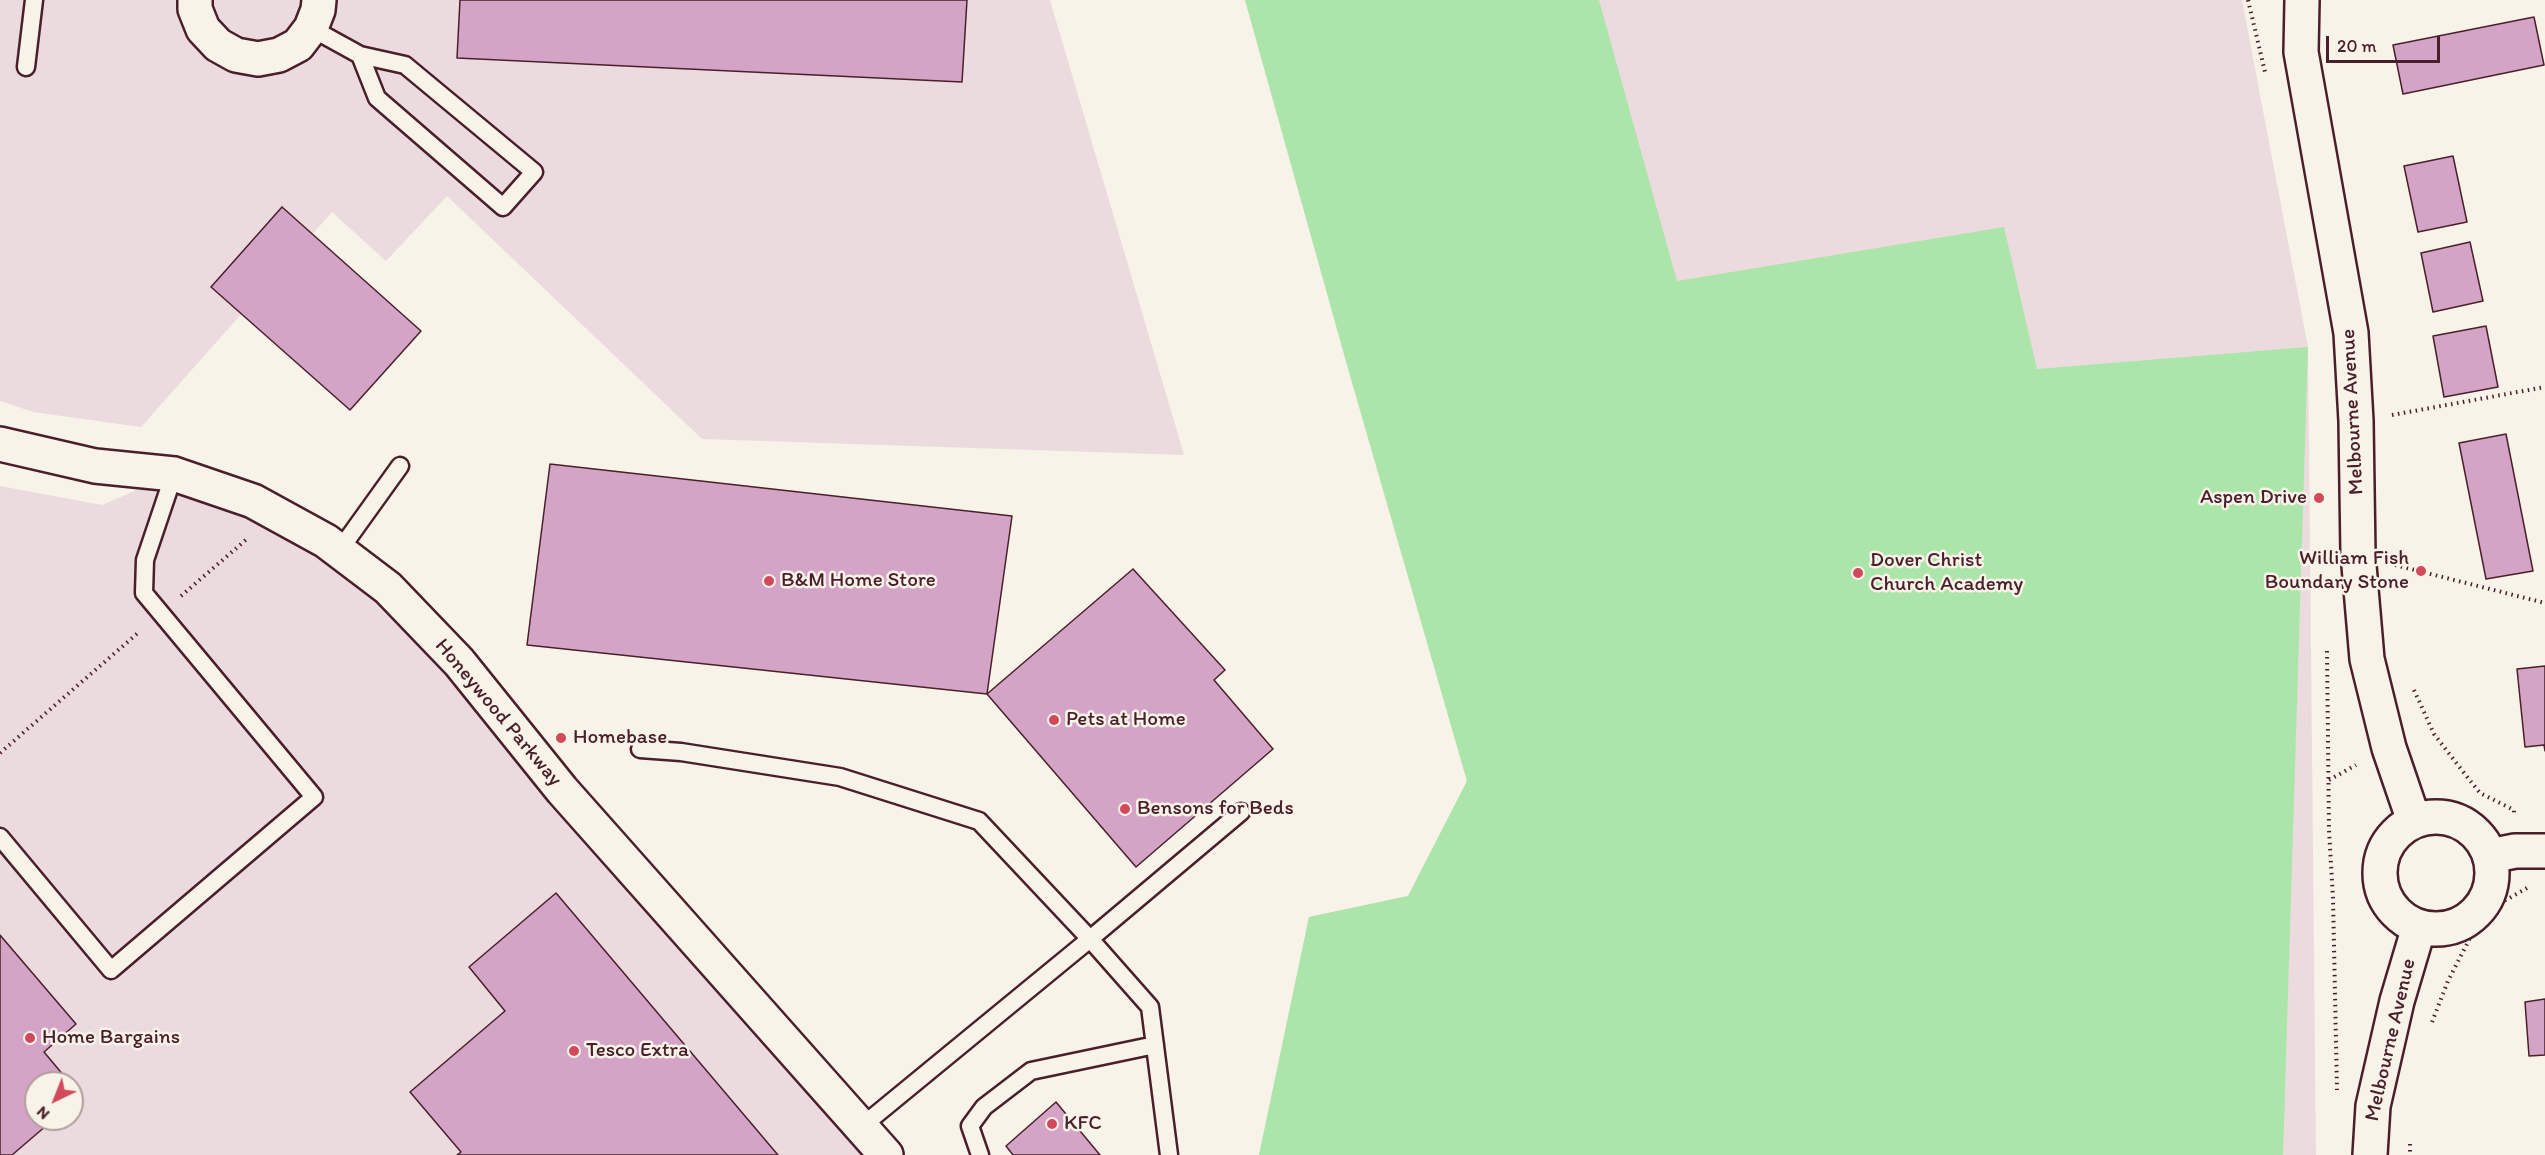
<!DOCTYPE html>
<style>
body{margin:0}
#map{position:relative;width:2545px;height:1155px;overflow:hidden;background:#f7f3e8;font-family:Itim,sans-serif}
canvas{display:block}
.north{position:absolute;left:24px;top:1071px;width:60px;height:60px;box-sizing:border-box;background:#f7f3e8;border:2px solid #b29e9c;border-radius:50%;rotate:223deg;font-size:16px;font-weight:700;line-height:24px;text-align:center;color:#4a1f2b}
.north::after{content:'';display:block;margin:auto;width:21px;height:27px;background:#d1495b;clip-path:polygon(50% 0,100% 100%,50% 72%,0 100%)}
.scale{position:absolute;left:2326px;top:36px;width:114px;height:27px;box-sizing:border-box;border:3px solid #4a1f2b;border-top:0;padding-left:8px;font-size:18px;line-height:21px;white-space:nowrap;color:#4a1f2b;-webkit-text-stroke:4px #f7f3e8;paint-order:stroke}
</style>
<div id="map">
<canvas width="2545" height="1155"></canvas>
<div class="north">N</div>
<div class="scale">20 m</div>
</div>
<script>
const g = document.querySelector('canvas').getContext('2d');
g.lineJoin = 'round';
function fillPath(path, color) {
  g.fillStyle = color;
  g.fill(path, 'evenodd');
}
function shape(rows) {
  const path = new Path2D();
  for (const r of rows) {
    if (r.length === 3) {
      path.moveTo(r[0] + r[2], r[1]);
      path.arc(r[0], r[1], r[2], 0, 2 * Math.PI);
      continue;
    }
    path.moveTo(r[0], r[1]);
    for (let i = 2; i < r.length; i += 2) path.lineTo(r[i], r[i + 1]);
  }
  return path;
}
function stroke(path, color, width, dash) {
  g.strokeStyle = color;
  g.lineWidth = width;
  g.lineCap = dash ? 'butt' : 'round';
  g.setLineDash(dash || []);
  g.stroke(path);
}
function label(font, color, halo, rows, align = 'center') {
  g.font = font + ' Itim,sans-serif';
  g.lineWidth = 5;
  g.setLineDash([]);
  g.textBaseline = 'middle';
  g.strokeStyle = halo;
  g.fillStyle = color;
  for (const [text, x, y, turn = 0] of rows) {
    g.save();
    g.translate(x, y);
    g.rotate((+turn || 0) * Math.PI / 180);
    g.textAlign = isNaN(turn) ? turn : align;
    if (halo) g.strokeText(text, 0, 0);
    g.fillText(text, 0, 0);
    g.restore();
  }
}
const built = shape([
 [0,0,1050,0,1184,455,702,439,447,196,386,261,332,212,141,427,33,412,0,401],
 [1245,0,2242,0,2308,347,2316,1155,1259,1155,1309,917,1408,896,1467,781,1347,365],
 [174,474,339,551,886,1155,0,1155,0,486,102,505],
 [36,1083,72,1083,72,1119,36,1119]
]);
const green = shape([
 [1245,0,1599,0,1677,281,2004,227,2037,369,2308,347,2283,1155,1259,1155,1309,917,1408,896,1467,781,1347,365]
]);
const building = shape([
 [460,0,967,0,962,82,457,58,460,0],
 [2534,17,2544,65,2403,94,2393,45,2534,17],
 [2453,156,2467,222,2418,232,2404,166,2453,156],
 [282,207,421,331,350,410,211,287,282,207],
 [2470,242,2483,301,2433,312,2421,253,2470,242],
 [2486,326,2498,387,2444,397,2433,336,2486,326],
 [2506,434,2533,571,2486,579,2459,443,2506,434],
 [550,464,1012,516,987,694,527,645,550,464],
 [1133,569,1225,670,1214,680,1273,749,1136,867,987,694,1133,569],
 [2545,666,2545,751,2544,745,2525,747,2517,669,2545,666],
 [556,893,778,1155,457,1155,461,1152,410,1092,505,1011,469,967,556,893],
 [0,935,76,1024,44,1052,70,1083,36,1083,36,1119,54,1119,12,1155,0,1155,0,935],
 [2545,999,2545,1055,2529,1056,2525,1002,2545,999],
 [1056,1102,1100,1155,1013,1155,1006,1146,1056,1102]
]);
const path = shape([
 [2248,0,2265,72],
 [2392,415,2545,387],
 [2395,565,2545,603],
 [181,596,248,538],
 [2327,651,2329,830,2333,898,2337,1090],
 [2414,690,2434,734,2468,778,2480,793,2514,810,2514,815],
 [0,753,139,632],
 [2329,780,2356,765],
 [2432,1022,2448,981,2472,934,2497,905,2527,888],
 [2410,1144,2410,1155]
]);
const lane = shape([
 [311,28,360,55,405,65,534,172,503,207,377,98,360,55],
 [26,67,34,0],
 [339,551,400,466],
 [640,749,681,752,840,777,979,821,1090,939,861,1127],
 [0,837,111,970,314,797,144,593,145,560,174,474],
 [980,1155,970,1126,984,1107,1031,1071,1155,1045],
 [1169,1155,1150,1007,1090,939,1241,812]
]);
const street = shape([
 [195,0,195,9,203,29,218,45,236,55,258,59,279,55,298,45,311,28,318,10,319,0],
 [2490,856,2515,851,2545,851]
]);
const secondary = shape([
 [2302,0,2301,52,2351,333,2356,421,2358,554,2367,659,2389,748,2414,821],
 [0,444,95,466,174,474,253,501,326,541,388,588,459,662,562,790,886,1155],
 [2436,873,56],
 [2370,1155,2373,1106,2397,1001,2419,927]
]);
const markers = [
 [2319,498,6,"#d1495b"],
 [2421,571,6,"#d1495b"],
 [1858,573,6,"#d1495b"],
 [769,581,6,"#d1495b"],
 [1054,720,6,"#d1495b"],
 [561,738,6,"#d1495b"],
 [1125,809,6,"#d1495b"],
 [30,1038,6,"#d1495b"],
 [574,1051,6,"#d1495b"],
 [1052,1124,6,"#d1495b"]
];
const streetNames = [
 ["Melbourne Avenue",2353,412,-93],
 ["Honeywood Parkway",498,713,50],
 ["Melbourne Avenue",2391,1040,-77]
];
const poiNames = [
 ["Aspen Drive",2307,498,"right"],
 ["William Fish",2409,559,"right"],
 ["Boundary Stone",2409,583,"right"],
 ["Dover Christ",1870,561],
 ["Church Academy",1870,585],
 ["B&M Home Store",781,581],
 ["Pets at Home",1066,720],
 ["Homebase",573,738],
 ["Bensons for Beds",1137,809],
 ["Home Bargains",42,1038],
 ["Tesco Extra",586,1051],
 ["KFC",1064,1124]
];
fillPath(built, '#ecdbde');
fillPath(green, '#abe5aa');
fillPath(building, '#d3a4c5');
stroke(building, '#4a1f2b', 1.5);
stroke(lane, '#4a1f2b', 21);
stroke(street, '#4a1f2b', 38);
stroke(secondary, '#4a1f2b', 38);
stroke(path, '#4a1f2b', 4, [1.5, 4.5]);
stroke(lane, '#f7f3e8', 16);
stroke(street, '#f7f3e8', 33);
stroke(secondary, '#f7f3e8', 33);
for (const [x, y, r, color] of markers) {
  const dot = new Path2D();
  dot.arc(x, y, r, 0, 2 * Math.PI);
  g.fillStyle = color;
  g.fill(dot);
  stroke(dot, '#f7f3e8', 2);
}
label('21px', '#4a1f2b', '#f7f3e8', streetNames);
label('21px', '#4a1f2b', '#f7f3e8', poiNames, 'left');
</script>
